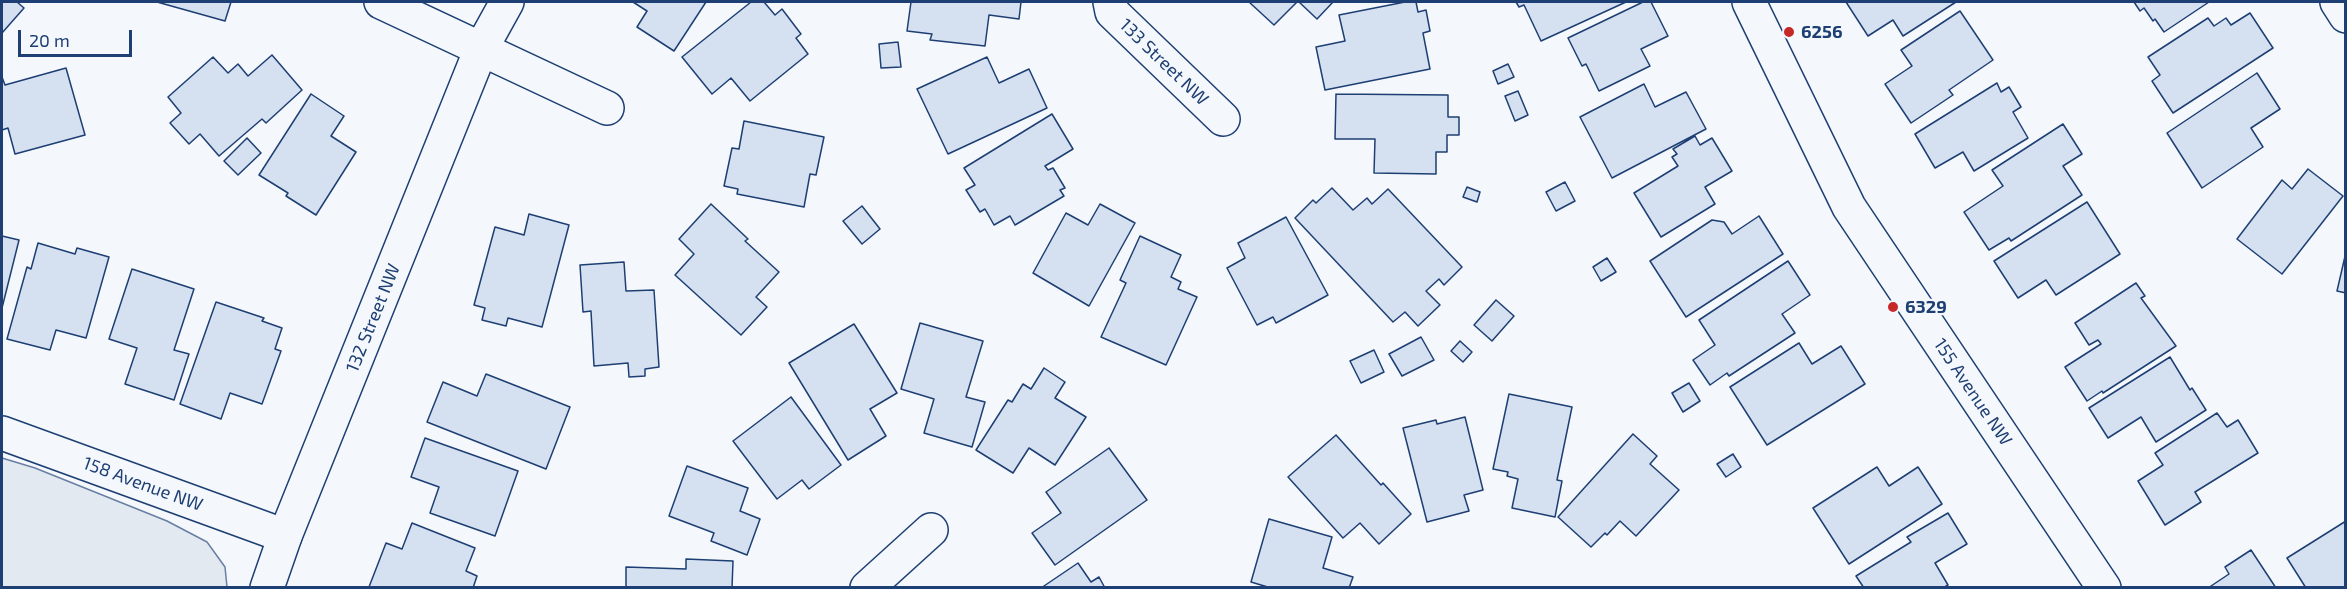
<!DOCTYPE html>
<style>
body{margin:0}
#map{position:relative;width:2347px;height:589px;overflow:hidden;background:#f4f7fb;font-family:"Exo 2",sans-serif}
canvas{display:block}
.frame{position:absolute;inset:0;border:3px solid #1d3f73;pointer-events:none}
.scale{position:absolute;left:18px;top:30px;width:114px;height:27px;box-sizing:border-box;border:3px solid #1d3f73;border-top:0;padding-left:8px;font-size:18px;line-height:21px;white-space:nowrap;color:#1d3f73;-webkit-text-stroke:4px #f4f7fb;paint-order:stroke}
</style>
<div id="map">
<canvas width="2347" height="589"></canvas>
<div class="frame"></div>
<div class="scale">20 m</div>
</div>
<script>
const g = document.querySelector('canvas').getContext('2d');
g.lineJoin = 'round';
function fillPath(path, color) {
  g.fillStyle = color;
  g.fill(path, 'evenodd');
}
function shape(rows) {
  const path = new Path2D();
  for (const r of rows) {
    path.moveTo(r[0], r[1]);
    for (let i = 2; i < r.length; i += 2) path.lineTo(r[i], r[i + 1]);
  }
  return path;
}
function stroke(path, color, width, dash) {
  g.strokeStyle = color;
  g.lineWidth = width;
  g.lineCap = dash ? 'butt' : 'round';
  g.setLineDash(dash || []);
  g.stroke(path);
}
function label(font, color, halo, rows, align = 'center') {
  g.font = font + ' "Exo 2",sans-serif';
  g.lineWidth = 4.5;
  g.setLineDash([]);
  g.textBaseline = 'middle';
  g.strokeStyle = halo;
  g.fillStyle = color;
  for (const [text, x, y, turn = 0] of rows) {
    g.save();
    g.translate(x, y);
    g.rotate((+turn || 0) * Math.PI / 180);
    g.textAlign = isNaN(turn) ? turn : align;
    if (halo) g.strokeText(text, 0, 0);
    g.fillText(text, 0, 0);
    g.restore();
  }
}
const green = shape([
 [2,458,35,468,167,521,207,542,225,567,227,587,2,587,2,458]
]);
const building = shape([
 [2,2,17,2,24,8,2,33,2,2],
 [157,2,231,2,225,21,157,2],
 [633,2,706,2,674,51,637,27,647,11,633,2],
 [751,2,764,2,775,15,782,9,801,34,796,38,808,54,750,101,731,78,712,94,682,57,751,2],
 [911,2,1021,2,1019,19,989,15,985,46,930,40,932,34,907,31,911,2],
 [1249,2,1297,2,1274,25,1249,2],
 [1299,2,1333,2,1317,19,1299,2],
 [1405,2,1416,2,1418,12,1426,10,1430,31,1423,33,1430,69,1325,90,1316,47,1345,41,1339,15,1405,2],
 [1516,2,1626,2,1541,41,1524,5,1519,7,1516,2],
 [1643,2,1651,2,1668,36,1641,49,1650,66,1599,91,1586,64,1582,66,1568,38,1643,2],
 [1846,2,1956,2,1903,36,1893,20,1868,36,1846,2],
 [2134,2,2209,2,2164,32,2155,19,2153,21,2144,8,2140,11,2134,2],
 [1960,11,1993,60,1949,90,1953,95,1911,123,1885,84,1912,66,1901,50,1960,11],
 [2250,13,2273,48,2173,113,2152,81,2160,75,2148,57,2208,18,2214,26,2226,18,2231,25,2250,13],
 [898,42,901,67,881,68,879,44,898,42],
 [272,55,302,90,266,123,262,119,219,156,200,134,189,144,170,123,181,113,168,97,213,57,228,73,238,64,248,76,272,55],
 [987,57,999,83,1029,69,1047,108,948,154,917,89,987,57],
 [1508,64,1514,77,1498,84,1493,71,1508,64],
 [66,68,85,135,15,154,8,128,2,130,2,77,5,85,66,68],
 [2257,73,2280,109,2251,128,2263,147,2202,188,2167,133,2257,73],
 [1997,83,2001,92,2009,87,2021,107,2013,112,2028,138,1974,171,1963,152,1935,168,1915,134,1997,83],
 [1644,84,1655,107,1686,92,1706,129,1612,178,1580,117,1644,84],
 [1518,91,1528,115,1515,121,1505,96,1518,91],
 [311,94,344,116,331,136,356,152,316,215,286,196,288,193,259,175,311,94],
 [1336,94,1448,95,1448,117,1459,117,1459,135,1447,135,1447,152,1436,152,1436,174,1374,173,1375,139,1335,139,1336,94],
 [1052,114,1073,149,1045,166,1048,170,1053,168,1065,188,1060,190,1064,196,1015,225,1010,216,994,225,985,209,980,212,966,190,975,185,964,168,1052,114],
 [744,121,824,137,816,175,810,174,804,207,737,194,738,189,724,186,732,148,739,149,744,121],
 [2063,124,2082,154,2063,166,2082,195,2011,241,2009,238,1989,250,1964,212,2003,186,1992,170,2063,124],
 [1695,136,1700,145,1712,138,1732,171,1705,187,1715,204,1661,237,1634,193,1678,166,1672,157,1677,154,1673,149,1695,136],
 [247,138,261,153,238,175,224,161,247,138],
 [2308,169,2343,196,2282,274,2237,239,2282,180,2292,189,2308,169],
 [1565,182,1575,201,1556,211,1546,192,1565,182],
 [1467,187,1480,192,1477,202,1463,197,1467,187],
 [1332,188,1353,210,1367,198,1372,204,1388,189,1462,267,1444,285,1439,279,1426,291,1440,305,1418,326,1405,312,1393,322,1295,218,1313,200,1316,203,1332,188],
 [2087,202,2120,254,2056,295,2046,280,2018,298,1994,261,2087,202],
 [711,204,748,239,745,241,779,272,756,297,767,307,741,335,675,275,694,254,679,239,711,204],
 [1100,204,1135,223,1089,306,1033,273,1066,213,1088,225,1100,204],
 [862,206,880,229,862,244,843,221,862,206],
 [529,214,569,225,542,327,508,318,506,326,482,320,485,308,474,305,495,227,524,235,529,214],
 [1759,216,1783,254,1686,317,1650,261,1712,220,1724,222,1732,234,1759,216],
 [1286,217,1328,295,1276,323,1273,317,1257,325,1227,268,1245,258,1238,243,1286,217],
 [2,236,19,240,2,308,2,236],
 [1140,236,1181,255,1171,277,1181,282,1178,289,1197,297,1166,365,1101,337,1126,283,1120,280,1140,236],
 [38,243,75,254,77,248,109,257,86,338,56,330,50,350,7,339,27,267,31,269,38,243],
 [2346,252,2346,293,2337,291,2346,252],
 [1607,258,1616,272,1601,281,1593,267,1607,258],
 [1788,261,1810,295,1782,314,1795,333,1729,376,1727,373,1710,385,1693,360,1715,345,1699,320,1788,261],
 [624,262,626,291,654,290,659,367,645,369,645,376,629,377,628,363,594,366,591,311,583,312,580,265,624,262],
 [132,269,194,289,174,350,189,354,174,400,125,384,137,348,109,339,132,269],
 [2136,283,2145,296,2141,298,2176,346,2103,393,2102,391,2087,401,2065,367,2101,344,2098,340,2089,345,2075,323,2136,283],
 [1496,300,1514,316,1492,341,1474,325,1496,300],
 [216,302,264,318,262,321,282,328,275,349,281,351,262,404,230,393,221,419,180,404,216,302],
 [920,323,983,341,966,397,985,402,972,447,924,433,934,399,901,389,920,323],
 [854,324,897,393,870,409,886,436,848,460,789,363,854,324],
 [1421,337,1434,360,1402,376,1389,354,1421,337],
 [1460,341,1472,352,1463,362,1451,351,1460,341],
 [1799,343,1812,364,1841,346,1865,384,1767,445,1730,387,1799,343],
 [1374,350,1384,372,1361,383,1350,361,1374,350],
 [2170,357,2190,390,2192,388,2206,410,2156,442,2141,417,2108,438,2089,408,2170,357],
 [1044,368,1065,382,1055,398,1086,417,1055,465,1029,448,1013,473,976,450,1008,400,1012,402,1023,384,1031,389,1044,368],
 [486,374,570,407,546,469,427,422,443,382,477,396,486,374],
 [1689,383,1700,401,1683,412,1672,393,1689,383],
 [1509,394,1572,407,1557,480,1562,481,1555,517,1512,508,1518,479,1507,476,1508,472,1493,469,1509,394],
 [791,397,841,465,809,489,802,480,777,499,733,441,791,397],
 [2217,413,2227,427,2238,420,2258,453,2195,492,2201,502,2165,525,2138,481,2163,465,2155,453,2217,413],
 [1465,417,1483,490,1464,495,1469,511,1427,522,1403,428,1436,420,1437,424,1465,417],
 [1633,434,1657,456,1650,464,1679,490,1636,536,1620,521,1607,535,1605,533,1591,547,1558,517,1633,434],
 [1336,435,1381,485,1383,483,1411,514,1379,544,1360,523,1343,538,1288,477,1336,435],
 [425,438,518,471,495,536,430,513,439,487,411,477,425,438],
 [1109,448,1147,500,1055,565,1032,533,1061,513,1046,492,1109,448],
 [1733,454,1741,467,1726,477,1717,464,1733,454],
 [687,466,748,488,740,511,760,519,747,555,711,541,714,533,669,516,687,466],
 [1877,467,1889,486,1918,467,1942,504,1849,564,1813,508,1877,467],
 [1948,513,1967,544,1935,563,1948,585,1943,588,1864,588,1856,576,1911,542,1907,537,1948,513],
 [1269,519,1332,537,1323,568,1353,577,1349,588,1271,588,1251,582,1269,519],
 [2346,521,2346,588,2306,588,2287,558,2346,521],
 [412,523,475,548,466,571,477,576,473,588,369,587,386,543,402,549,412,523],
 [2251,550,2276,588,2208,588,2229,574,2225,567,2251,550],
 [686,559,733,561,732,588,626,588,626,567,686,569,686,559],
 [1078,563,1091,582,1099,577,1105,588,1041,588,1078,563]
]);
const street = shape([
 [381,2,607,108],
 [1110,2,1112,12,1223,119],
 [2337,2,2346,16],
 [2,433,285,536],
 [867,588,931,530]
]);
const secondary = shape([
 [1749,2,1849,207,2104,588],
 [267,588,285,536,481,49,507,2]
]);
const markers = [
 [1789,32,6,"#c62828"],
 [1893,307,6,"#c62828"]
];
const poiNames = [
 ["6256",1801,32],
 ["6329",1905,307]
];
const streetNames = [
 ["133 Street NW",1164,62,44],
 ["132 Street NW",373,318,-68],
 ["155 Avenue NW",1973,392,56],
 ["158 Avenue NW",143,484,20]
];
fillPath(green, '#e3e9f0');
stroke(green, '#687fa3', 1.5);
fillPath(building, '#d5e0f0');
stroke(building, '#1d3f73', 1.5);
stroke(street, '#1d3f73', 36);
stroke(secondary, '#1d3f73', 36);
stroke(street, '#f4f7fb', 33);
stroke(secondary, '#f4f7fb', 33);
for (const [x, y, r, color] of markers) {
  const dot = new Path2D();
  dot.arc(x, y, r, 0, 2 * Math.PI);
  g.fillStyle = color;
  g.fill(dot);
  stroke(dot, '#f4f7fb', 2);
}
label('bold 18px', '#1d3f73', '#f4f7fb', poiNames, 'left');
label('18px', '#1d3f73', '#f4f7fb', streetNames);
</script>
